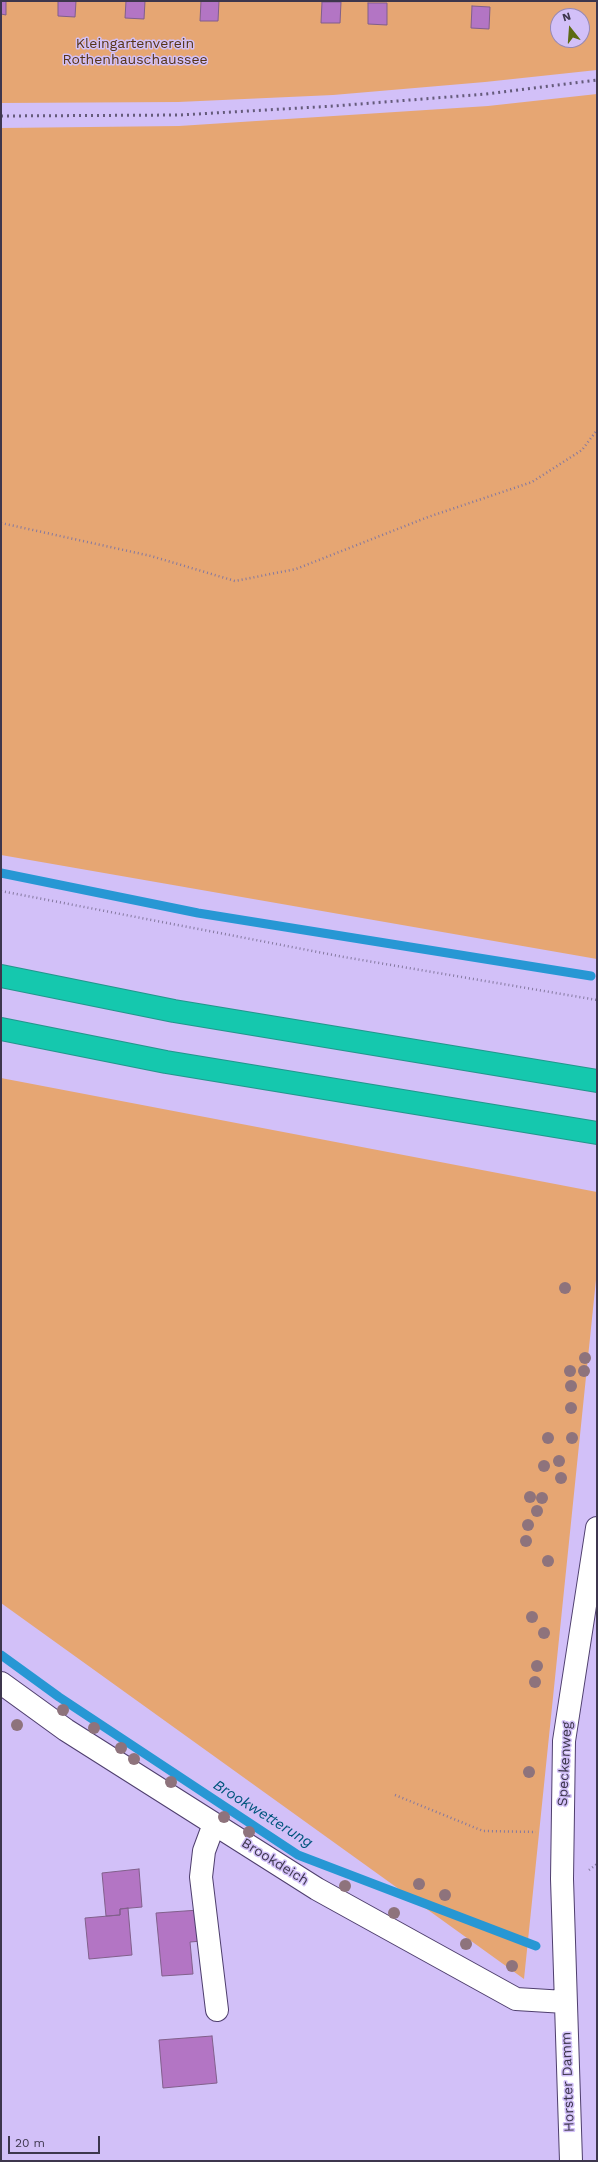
<!DOCTYPE html>
<style>
body{margin:0}
#map{position:relative;width:598px;height:2162px;overflow:hidden;background:#d2c0f8;font-family:"Work Sans",sans-serif}
canvas{display:block}
.frame{position:absolute;inset:0;border:2px solid #3d364d;pointer-events:none}
.north{position:absolute;left:550px;top:8px;width:40px;height:40px;box-sizing:border-box;background:#d2c0f8;border:1px solid #9689b4;border-radius:50%;rotate:343deg;font-size:11px;font-weight:700;line-height:16px;text-align:center;color:#3d364d}
.north::after{content:'';display:block;margin:auto;width:14px;height:18px;background:#5c6a13;clip-path:polygon(50% 0,100% 100%,50% 72%,0 100%)}
.scale{position:absolute;left:8px;top:2136px;width:92px;height:18px;box-sizing:border-box;border:2px solid #3d364d;border-top:0;padding-left:5px;font-size:12px;line-height:14px;white-space:nowrap;color:#3d364d;-webkit-text-stroke:3px #d2c0f8;paint-order:stroke}
</style>
<div id="map">
<canvas width="598" height="2162"></canvas>
<div class="frame"></div>
<div class="north">N</div>
<div class="scale">20 m</div>
</div>
<script>
const g = document.querySelector('canvas').getContext('2d');
g.lineJoin = 'round';
function fillPath(path, color) {
  g.fillStyle = color;
  g.fill(path, 'evenodd');
}
function shape(rows) {
  const path = new Path2D();
  for (const r of rows) {
    path.moveTo(r[0], r[1]);
    for (let i = 2; i < r.length; i += 2) path.lineTo(r[i], r[i + 1]);
  }
  return path;
}
function stroke(path, color, width, dash) {
  g.strokeStyle = color;
  g.lineWidth = width;
  g.lineCap = dash ? 'butt' : 'round';
  g.setLineDash(dash || []);
  g.stroke(path);
}
function label(font, color, halo, rows, align = 'center') {
  g.font = font + ' "Work Sans",sans-serif';
  g.lineWidth = 3;
  g.setLineDash([]);
  g.textBaseline = 'middle';
  g.strokeStyle = halo;
  g.fillStyle = color;
  for (const [text, x, y, turn = 0] of rows) {
    g.save();
    g.translate(x, y);
    g.rotate((+turn || 0) * Math.PI / 180);
    g.textAlign = isNaN(turn) ? turn : align;
    if (halo) g.strokeText(text, 0, 0);
    g.fillText(text, 0, 0);
    g.restore();
  }
}
const green = shape([
 [1,1,597,1,597,70,485,82,333,95,178,102,1,103],
 [558,16,582,16,582,40,558,40],
 [597,94,597,959,1,855,1,128,179,126,488,106],
 [1,1078,597,1192,597,1270,524,1979,1,1603]
]);
const stream = shape([
 [1,873,198,913,591,976],
 [1,1655,59,1697,298,1855,536,1946]
]);
const building = shape([
 [1,1,6,1,6,15,1,14,1,1],
 [58,1,76,1,75,17,58,16,58,1],
 [126,1,145,1,144,19,125,18,126,1],
 [201,1,219,1,218,21,200,21,201,1],
 [322,2,341,2,340,23,321,23,322,2],
 [368,3,387,3,387,25,368,24,368,3],
 [472,6,490,7,489,29,471,28,472,6],
 [139,1869,142,1907,120,1909,120,1915,106,1916,102,1873,139,1869],
 [128,1908,132,1955,89,1959,85,1918,120,1915,120,1909,128,1908],
 [199,1910,202,1941,190,1942,193,1974,162,1976,156,1913,199,1910],
 [212,2036,217,2083,163,2088,159,2040,212,2036]
]);
const path = shape([
 [1,523,151,556,235,581,296,569,428,517,532,482,582,450,597,430],
 [1,891,344,957,597,1000],
 [395,1795,483,1831,536,1832],
 [589,1870,597,1864]
]);
const minor = shape([
 [1,1683,66,1730,317,1889,516,1999,565,2002],
 [214,1824,204,1851,201,1877,217,2010],
 [571,2161,562,1879,564,1741,597,1528]
]);
const highway = shape([
 [1,976,174,1011,597,1081],
 [1,1029,166,1062,597,1133]
]);
const rail = shape([
 [1,116,180,115,334,106,486,94,597,80]
]);
const trees = [
 [565,1288],
 [585,1358],
 [570,1371],
 [584,1371],
 [571,1386],
 [571,1408],
 [548,1438],
 [572,1438],
 [559,1461],
 [544,1466],
 [561,1478],
 [530,1497],
 [542,1498],
 [537,1511],
 [528,1525],
 [526,1541],
 [548,1561],
 [532,1617],
 [544,1633],
 [537,1666],
 [535,1682],
 [63,1710],
 [17,1725],
 [94,1728],
 [121,1748],
 [134,1759],
 [529,1772],
 [171,1782],
 [224,1817],
 [249,1832],
 [419,1884],
 [345,1886],
 [445,1895],
 [394,1913],
 [466,1944],
 [512,1966]
];
const parkNames = [
 ["Kleingartenverein",135,44],
 ["Rothenhauschaussee",135,60]
];
const streetNames = [
 ["Speckenweg",565,1764,-87],
 ["Brookdeich",275,1862,32],
 ["Horster Damm",568,2082,-92]
];
const waterNames = [
 ["Brookwetterung",263,1814,32]
];
fillPath(green, '#e6a673');
stroke(stream, '#2797d4', 9);
fillPath(building, '#b375c4');
stroke(building, '#815f8b', 1);
stroke(minor, '#4f3f6e', 24);
stroke(highway, '#23958c', 24);
stroke(path, '#84789f', 2.5, [1, 3]);
stroke(minor, '#fff', 22);
stroke(highway, '#15c8ae', 22);
stroke(rail, '#655b7b', 3, [2, 4]);
g.fillStyle = '#8e737c';
for (const [x, y] of trees) {
  g.beginPath();
  g.arc(x, y, 6, 0, 2 * Math.PI);
  g.fill();
}
label('14px', '#563417', '#d2c0f8', parkNames);
label('14px', '#3d364d', '#d2c0f8', streetNames);
label('italic 15px', '#00557e', '#d2c0f8', waterNames);
</script>
